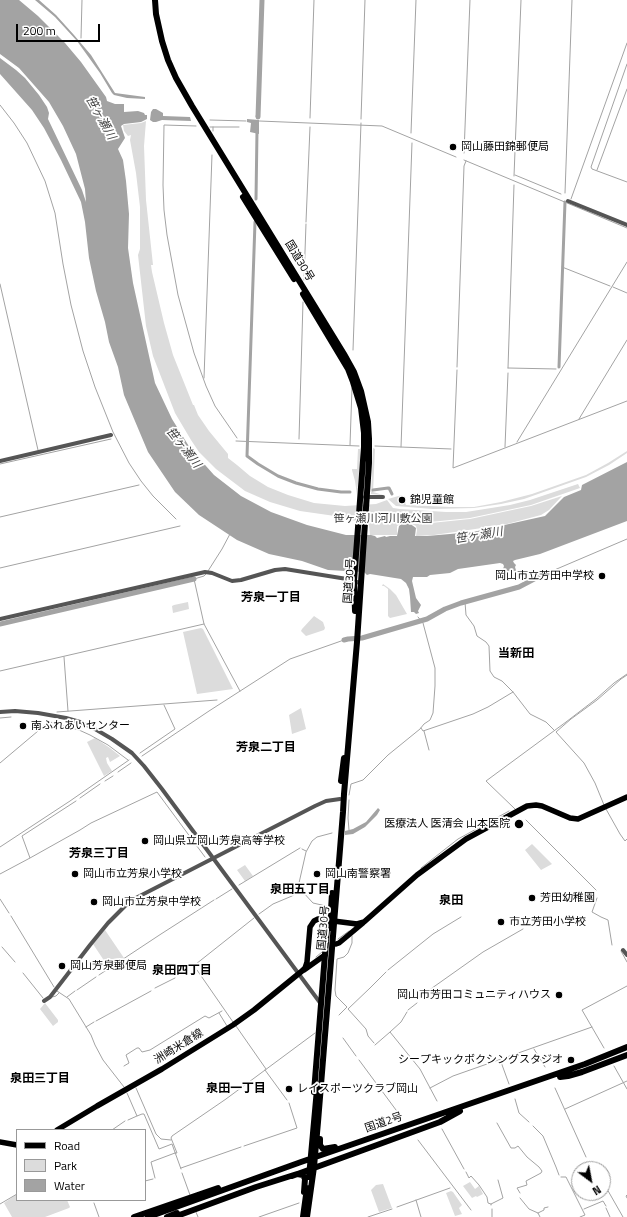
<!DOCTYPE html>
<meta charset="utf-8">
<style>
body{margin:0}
#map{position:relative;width:627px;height:1217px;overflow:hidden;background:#fff;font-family:"Titillium Web",sans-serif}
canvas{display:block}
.legend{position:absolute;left:16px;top:1129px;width:130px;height:72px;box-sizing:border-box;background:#fff;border:1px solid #999;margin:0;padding:5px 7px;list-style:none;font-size:12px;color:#000}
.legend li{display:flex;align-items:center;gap:8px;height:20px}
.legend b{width:20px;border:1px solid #999}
.north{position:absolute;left:571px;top:1161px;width:40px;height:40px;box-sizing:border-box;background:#fff;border:1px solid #999;border-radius:50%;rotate:148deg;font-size:11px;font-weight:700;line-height:16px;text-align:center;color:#000}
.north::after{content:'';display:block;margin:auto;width:14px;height:18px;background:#000;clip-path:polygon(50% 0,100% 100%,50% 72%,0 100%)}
.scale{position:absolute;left:16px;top:24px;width:84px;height:18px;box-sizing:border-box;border:2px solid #000;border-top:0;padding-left:5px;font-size:12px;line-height:14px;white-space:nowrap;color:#000;-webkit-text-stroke:3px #fff;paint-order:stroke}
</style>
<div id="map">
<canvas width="627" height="1217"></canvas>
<ul class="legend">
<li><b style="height:5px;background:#000"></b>Road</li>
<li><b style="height:11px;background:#dcdcdc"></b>Park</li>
<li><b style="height:11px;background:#a3a3a3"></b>Water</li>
</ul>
<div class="north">N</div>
<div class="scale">200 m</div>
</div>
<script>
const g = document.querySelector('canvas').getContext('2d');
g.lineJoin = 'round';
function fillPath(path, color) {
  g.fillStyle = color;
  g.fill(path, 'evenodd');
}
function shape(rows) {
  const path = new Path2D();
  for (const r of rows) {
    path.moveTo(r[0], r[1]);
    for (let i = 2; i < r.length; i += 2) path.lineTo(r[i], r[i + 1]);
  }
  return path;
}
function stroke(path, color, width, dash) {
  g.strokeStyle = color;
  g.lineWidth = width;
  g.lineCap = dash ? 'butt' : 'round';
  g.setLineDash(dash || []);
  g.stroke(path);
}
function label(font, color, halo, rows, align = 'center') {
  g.font = font + ' "Titillium Web","Noto Sans JP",sans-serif';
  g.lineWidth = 3.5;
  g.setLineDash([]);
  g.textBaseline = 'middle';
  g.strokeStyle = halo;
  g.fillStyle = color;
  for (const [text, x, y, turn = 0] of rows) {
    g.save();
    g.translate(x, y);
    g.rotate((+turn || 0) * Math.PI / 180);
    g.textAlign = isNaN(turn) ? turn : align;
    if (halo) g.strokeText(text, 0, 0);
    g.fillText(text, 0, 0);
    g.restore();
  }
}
const green = shape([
 [146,121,144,146,146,200,153,265,151,265,152,272,164,323,173,355,193,405,194,405,198,415,209,431,228,454,228,458,237,465,250,476,268,487,288,495,314,503,345,506,376,504,387,500,393,508,400,509,446,512,466,512,510,505,530,500,578,484,580,488,531,505,470,518,430,522,416,523,405,521,397,526,397,535,370,535,369,525,366,522,335,518,335,516,300,511,270,502,245,491,216,469,199,452,191,440,175,413,153,356,146,326,138,255,140,249,140,207,136,173,130,140,131,135,128,136,124,131,123,125,141,123],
 [373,448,375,449,373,492,383,495,371,494],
 [358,449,360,449,360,459,357,495,355,481,352,470,352,469,357,469],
 [627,451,627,453,609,465,586,477,524,499,501,504,474,508,433,509,396,506,388,499,402,495,406,505,450,507,474,507,501,502,532,494,586,475,608,463],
 [562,496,549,510,541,515,507,524,482,528,434,535,416,536,417,530,416,526,412,524,431,523,470,519,531,506],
 [383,584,390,589,396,595,407,614,390,618,388,616,388,589,384,586,382,586],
 [188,602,189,609,173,613,172,606,174,605],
 [314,616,323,622,325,628,324,630,306,636,301,631,302,629],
 [201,628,203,629,233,689,197,694,183,632],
 [301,708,306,729,292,734,289,715],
 [95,738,110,748,120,756,110,762,108,757,106,758,107,763,112,771,104,776,87,742],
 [532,844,552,864,541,870,525,850],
 [245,865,253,876,245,881,237,870],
 [105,930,124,958,109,968,93,944],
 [45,1003,58,1020,58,1022,53,1026,40,1009],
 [470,1182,475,1189,479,1186,483,1194,477,1197,476,1196,472,1198,463,1186],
 [383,1184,392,1208,379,1212,371,1190,376,1185],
 [451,1191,453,1192,462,1205,459,1208,462,1214,455,1216,446,1193],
 [17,1194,17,1200,67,1200,70,1207,69,1208,45,1217,12,1217,4,1203]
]);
const water = shape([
 [0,0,19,0,38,16,65,43,81,62,106,97,107,101,115,104,124,104,124,112,138,111,144,113,145,115,147,115,147,119,141,122,124,124,121,126,125,138,118,149,123,160,126,181,129,214,128,248,133,283,155,383,172,419,190,448,214,475,241,496,271,512,307,525,346,535,371,535,375,536,377,538,385,536,386,537,390,536,397,536,399,526,403,523,409,523,416,528,415,536,427,536,473,532,545,516,564,497,581,490,582,485,627,462,627,521,540,554,515,560,513,561,514,563,516,565,515,567,518,577,508,580,506,570,503,569,504,566,503,564,500,563,458,569,450,573,430,575,427,577,413,577,412,581,416,598,421,605,418,611,419,613,416,614,414,612,411,612,410,597,409,589,406,583,401,579,370,574,367,575,364,572,328,570,302,561,269,554,237,540,199,515,175,492,148,452,124,395,118,367,109,342,105,322,96,291,89,258,85,222,81,202,61,160,44,128,32,110,0,74,0,58,16,70,25,78,39,95,47,107,49,113,48,119,82,190,86,202,85,189,76,154,63,126,49,102,19,68,0,54],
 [35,0,39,0,56,15,74,35,91,55,115,93,145,97,145,99,127,98,114,95,112,93,100,73,77,41,55,17],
 [153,109,156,109,163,113,163,116,190,117,191,121,162,120,156,122,153,122,150,120,151,112],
 [247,119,259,120,259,134,250,132,251,123,247,122],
 [378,808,380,810,377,815,365,827,353,834,345,835,345,831,353,829,366,822]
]);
const stream = shape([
 [81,38,82,0],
 [627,64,591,167,592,169,627,182],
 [0,105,14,123,27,143,45,181,55,213,63,264,71,305,83,351,95,387,113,432,129,463,141,481,153,496,176,519],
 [256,116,258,113],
 [310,118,314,0],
 [361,119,365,0],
 [210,120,246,121],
 [259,121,382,126,456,157],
 [196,126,164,125,163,185,164,210,167,235,178,295,194,353,206,386,215,406,237,438],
 [210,127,239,127],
 [213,131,213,127],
 [411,133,416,0],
 [464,153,470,0],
 [464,160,627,228],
 [597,170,627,89],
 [515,175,561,194],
 [514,176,521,0],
 [565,193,572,0],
 [571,199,627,43],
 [306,222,310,127],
 [562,267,610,286],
 [304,280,306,224],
 [0,284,38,450],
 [613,287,627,293],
 [353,350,361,123],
 [457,367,464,166,466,161],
 [508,368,514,185],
 [508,368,556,369],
 [457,370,453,468,627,401],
 [204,378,212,155],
 [579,419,627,340],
 [299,439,303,302],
 [236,441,359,446],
 [517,442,627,262],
 [350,445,352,388],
 [375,446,451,449],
 [401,447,412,143],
 [505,447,508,373],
 [0,464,111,439],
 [0,517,139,485],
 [0,568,180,526],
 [208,571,222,549,230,534],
 [206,574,204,576,194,579,204,624,240,691],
 [538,577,627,539],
 [465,602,466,615,474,626,477,636,486,642,489,646,490,671,494,677,502,681,513,692,530,714,546,722,554,730],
 [64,657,68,711],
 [0,671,204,624],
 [57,712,217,700],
 [0,718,11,717],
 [50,722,79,730,90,735,108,745,128,760],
 [421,728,423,731,473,714,488,707,513,692],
 [424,731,429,750],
 [140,753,175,729,164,705],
 [142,756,209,711,290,659,344,640],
 [0,763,38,731,47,722],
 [118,772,131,763],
 [105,781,113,776],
 [349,795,351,784,363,780,388,755,420,729,424,724,430,720,433,713,435,686,435,668,423,623,418,617],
 [80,798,100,784],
 [349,800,348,818,349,830],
 [604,805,595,783,584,763,556,732,571,719,597,700,621,679,627,675],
 [515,809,486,781,566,722,596,699,614,683,627,674],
 [606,809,620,834,625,841,627,839],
 [526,820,596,890],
 [0,847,70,801,129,760],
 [302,849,306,851],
 [30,858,80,830,91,823,157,792,205,857],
 [421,868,458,839,509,811],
 [0,874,30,858,22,836,76,801],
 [239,885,300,848],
 [597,898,592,912,601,917,608,920,612,945],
 [0,899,9,913],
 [216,899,232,889],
 [326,906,313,903,301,890,299,883,306,852,312,841,317,837,332,833],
 [259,914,273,904,292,896,301,890],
 [11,916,54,987],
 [338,939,349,931],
 [2,947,15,962],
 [621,951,627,962],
 [316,957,322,952],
 [196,964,254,918],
 [197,970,233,1022],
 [388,970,433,934,461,917],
 [23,973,43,998],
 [99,975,161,934,214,900],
 [155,988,175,978],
 [77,990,96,977],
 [57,991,69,999,91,1035,95,1045,103,1060,124,1087],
 [52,997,56,996,59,993],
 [67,997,75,991],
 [418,998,483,952,523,929],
 [408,1010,417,1003],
 [219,1013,227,1026],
 [339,1015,347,1007,336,996,335,990,337,959,344,957,348,953,352,943,352,936],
 [96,1021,151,991],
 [236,1026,266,1069],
 [86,1027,94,1022],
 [390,1032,401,1022,407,1012],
 [343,1038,356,1056],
 [374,1043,368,1036,366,1029,348,1009,370,988,386,972],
 [375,1045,390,1032,420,1069,437,1101],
 [604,1048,582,1010,627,986],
 [534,1049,545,1067],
 [359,1060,399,1114],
 [501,1062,509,1084],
 [124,1066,129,1063,126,1055,137,1048,139,1048,142,1052,150,1050,205,1016,209,1018,222,1011],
 [614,1066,627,1089],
 [265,1070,287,1100],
 [136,1088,156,1134,161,1139,171,1140],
 [430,1088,453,1076,592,1027],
 [555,1088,586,1157],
 [127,1093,137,1116,142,1114,144,1114,159,1149,172,1144,181,1169],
 [515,1099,519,1113,529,1122],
 [565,1109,627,1081],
 [128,1120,137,1116],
 [497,1123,511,1148,515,1148,518,1146,527,1157,539,1167,542,1171,541,1173,526,1181,527,1185,517,1188,520,1193],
 [533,1126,543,1136,556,1167,559,1175],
 [442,1129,464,1169],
 [112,1130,125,1121],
 [418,1140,471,1210],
 [244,1146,297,1128,289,1103],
 [175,1153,177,1153,171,1138,172,1136,226,1099,315,1033],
 [589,1166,591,1169],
 [181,1168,241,1147],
 [466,1172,469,1178,471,1176,479,1185,487,1197,488,1203,491,1204],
 [182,1173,190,1195],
 [561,1177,566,1177,585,1215,580,1217],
 [155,1178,151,1162,175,1153],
 [145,1181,153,1179],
 [603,1182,623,1217],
 [627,1195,626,1196,627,1198],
 [520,1198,529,1209,538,1213,540,1217],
 [416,1200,421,1217],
 [94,1203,99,1217],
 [0,1204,17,1194],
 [491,1205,491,1204,503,1198,498,1180],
 [397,1207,450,1188],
 [606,1208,610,1217],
 [584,1209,603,1201,606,1206],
 [196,1212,198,1217],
 [538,1213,544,1210,544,1208,548,1207],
 [259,1217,299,1203],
 [368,1217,392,1209],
 [492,1217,492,1209]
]);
const canal = shape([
 [256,199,257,131],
 [255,222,247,456,258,464,278,476,296,483,318,489,341,492,350,492],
 [559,367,565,202],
 [373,490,388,488,389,488,392,494]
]);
const river = shape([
 [258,117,262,0],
 [0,624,194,579],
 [344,640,348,639,362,638,427,619,445,609,461,603,519,587,538,577]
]);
const minor = shape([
 [568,201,627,225],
 [0,461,111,435],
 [365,497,383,497],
 [0,619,205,572,212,573,232,581,241,580,275,570,285,569,347,579,360,583],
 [0,712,15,711,38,713,66,718,80,722,95,729,112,739,132,753,144,766,162,789,321,1004],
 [623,950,627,955],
 [44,1001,50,997,90,945,108,923,130,901,315,806,326,801,340,799]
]);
const major = shape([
 [336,944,339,943,363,923],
 [304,970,325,955],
 [57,1130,97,1106,162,1069,233,1025,254,1010,302,971,305,968,307,962,310,927,314,921,318,919,357,924,364,922,417,875,466,839,527,806,536,805,542,806,570,818,578,819,627,797],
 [0,1142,17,1145]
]);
const highway = shape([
 [155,0,156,14,162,41,168,60,176,78,192,106,344,354,354,372,361,391,368,422,369,439,369,463,357,642,344,794,343,812,318,1122,314,1167,307,1217],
 [243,197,294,279],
 [303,294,348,369,353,382,361,408,364,433,364,447,354,581,355,611],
 [341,781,344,758],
 [330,928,332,893],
 [560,1077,568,1076,582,1072,627,1055],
 [314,1092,327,929,329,924],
 [320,1139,320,1145,323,1149,335,1147],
 [292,1176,440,1122,460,1111],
 [309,1177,317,1089],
 [134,1217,218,1188],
 [148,1217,301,1162,585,1064,627,1047],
 [167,1217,177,1213],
 [174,1217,256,1187,297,1174,303,1175,305,1179,304,1192],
 [303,1217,307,1188]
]);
const markers = [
 [453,147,4,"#000"],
 [402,500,4,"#000"],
 [602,576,4,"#000"],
 [23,726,4,"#000"],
 [519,824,5,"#000"],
 [145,841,4,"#000"],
 [75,874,4,"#000"],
 [317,874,4,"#000"],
 [532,898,4,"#000"],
 [94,902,4,"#000"],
 [501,922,4,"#000"],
 [62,966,4,"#000"],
 [559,995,4,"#000"],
 [571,1060,4,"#000"],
 [289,1089,4,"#000"]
];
const poiNames = [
 ["岡山藤田錦郵便局",461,147],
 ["錦児童館",410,500],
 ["岡山市立芳田中学校",594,576,"right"],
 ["南ふれあいセンター",31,726],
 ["医療法人 医清会 山本医院",510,824,"right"],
 ["岡山県立岡山芳泉高等学校",153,841],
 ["岡山市立芳泉小学校",83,874],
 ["岡山南警察署",325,874],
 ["芳田幼稚園",540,898],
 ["岡山市立芳泉中学校",102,902],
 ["市立芳田小学校",509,922],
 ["岡山芳泉郵便局",70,966],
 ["岡山市芳田コミュニティハウス",551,995,"right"],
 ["シープキックボクシングスタジオ",563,1060,"right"],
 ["レイスポーツクラブ岡山",297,1089]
];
const streetNames = [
 ["国道30号",299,261,59],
 ["国道30号",350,581,-86],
 ["国道30号",324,928,-85],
 ["洲崎米倉線",179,1047,-32],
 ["国道2号",384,1123,-19]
];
const parkNames = [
 ["笹ヶ瀬川河川敷公園",383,519]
];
const waterNames = [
 ["笹ヶ瀬川",100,118,61],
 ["笹ヶ瀬川",183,448,52],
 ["笹ヶ瀬川",479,536,-9]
];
const neighbourhoodNames = [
 ["芳泉一丁目",271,598],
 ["当新田",516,654],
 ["芳泉二丁目",266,748],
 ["芳泉三丁目",99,854],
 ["泉田五丁目",300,890],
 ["泉田",451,901],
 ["泉田四丁目",182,971],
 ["泉田三丁目",40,1079],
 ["泉田一丁目",236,1089]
];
fillPath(green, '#dcdcdc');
fillPath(water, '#a3a3a3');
stroke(stream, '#a3a3a3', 1);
stroke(canal, '#a3a3a3', 3);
stroke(river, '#a3a3a3', 5);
stroke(minor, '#555', 4);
stroke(major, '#000', 5.5);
stroke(highway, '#000', 6);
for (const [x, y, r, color] of markers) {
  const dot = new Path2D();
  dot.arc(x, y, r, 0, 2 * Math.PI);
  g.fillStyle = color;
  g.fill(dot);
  stroke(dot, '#fff', 1.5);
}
label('11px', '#000', '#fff', poiNames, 'left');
label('11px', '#000', '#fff', streetNames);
label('11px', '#333', '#fff', parkNames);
label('italic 12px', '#444', '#fff', waterNames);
label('bold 12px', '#000', '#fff', neighbourhoodNames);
</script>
